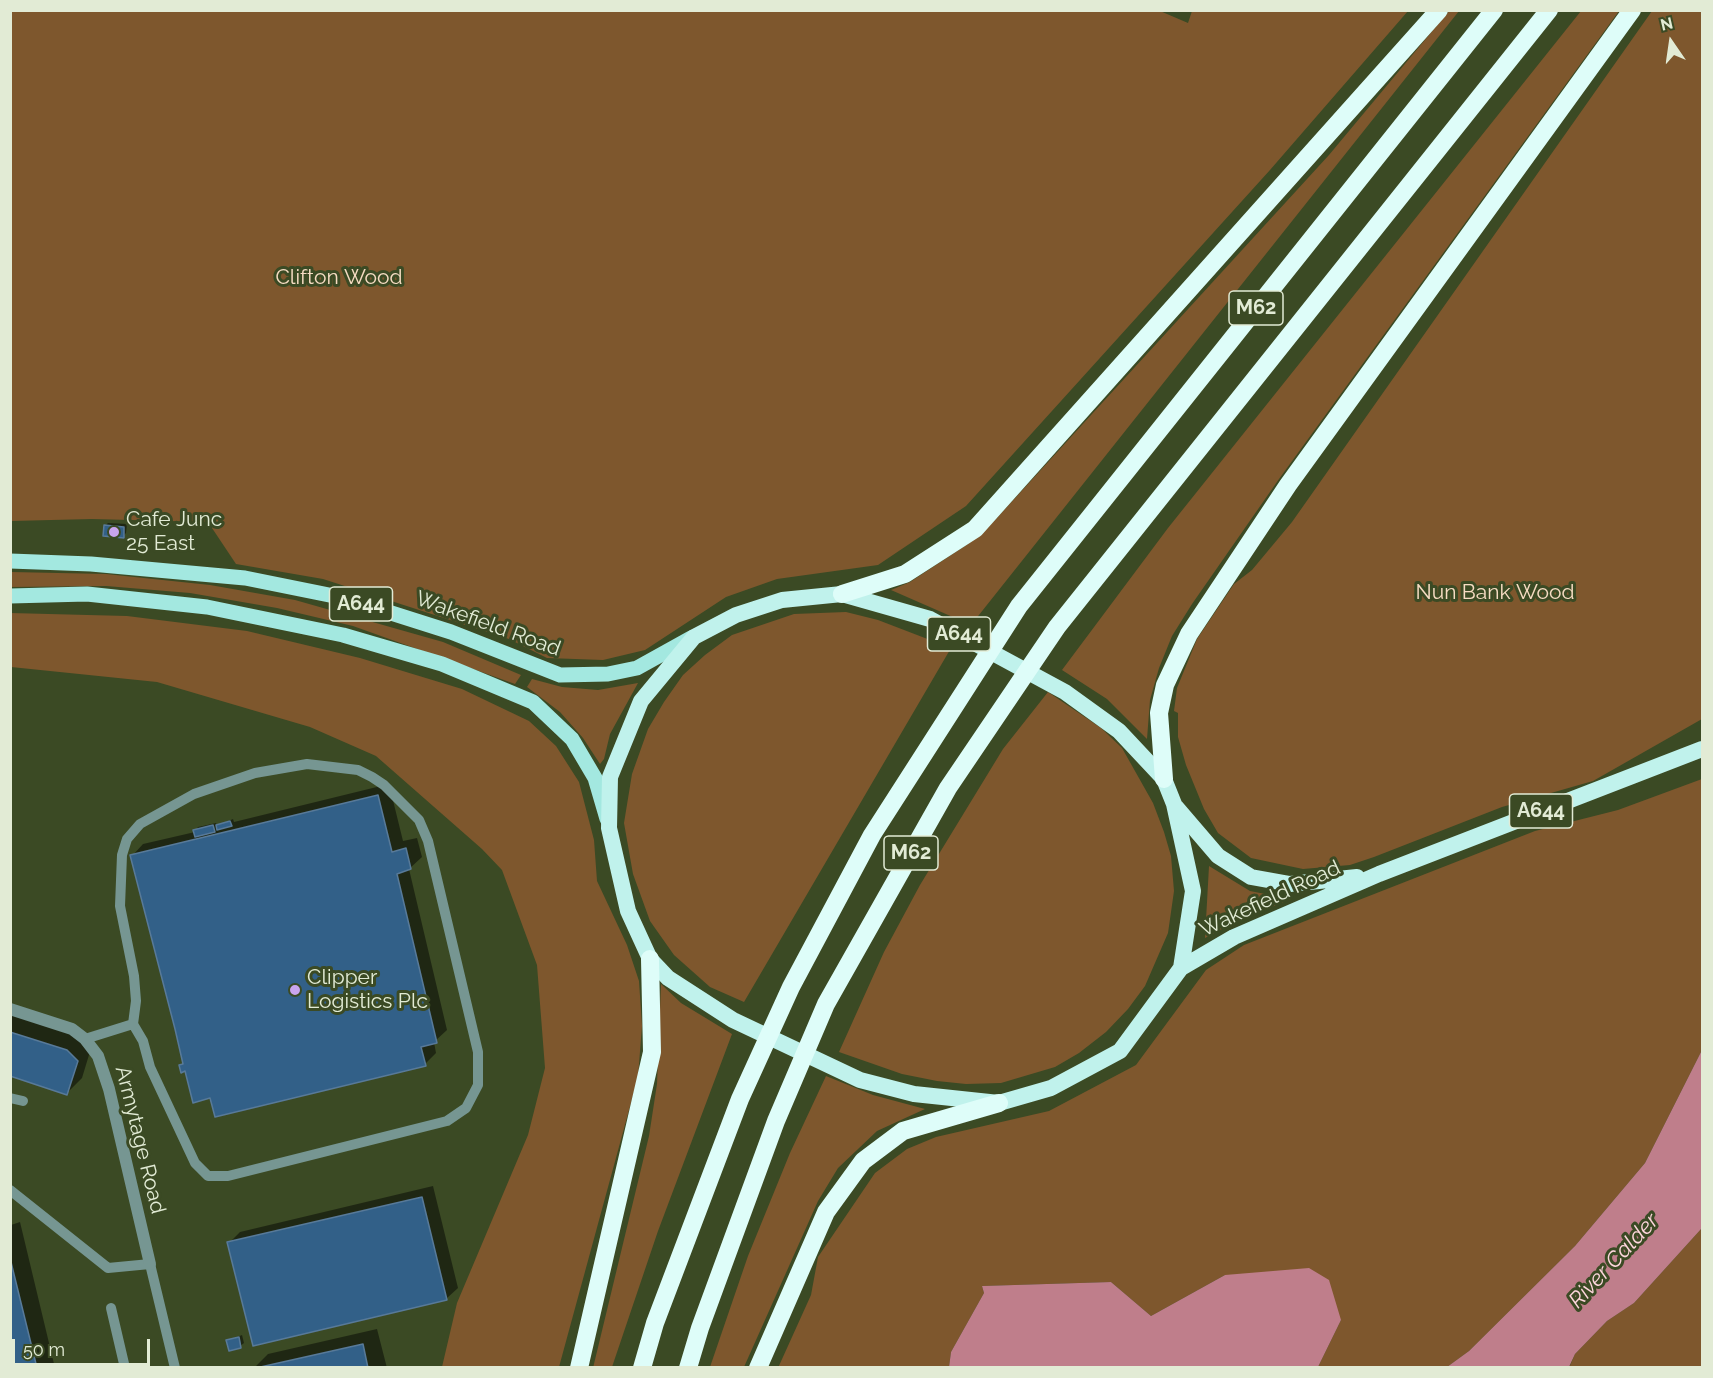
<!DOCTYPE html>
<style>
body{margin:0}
#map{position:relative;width:1713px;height:1378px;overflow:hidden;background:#3b4a24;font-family:Raleway,sans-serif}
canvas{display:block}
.frame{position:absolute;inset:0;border:12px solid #e2ebd5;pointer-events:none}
.north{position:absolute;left:1641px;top:12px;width:60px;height:60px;-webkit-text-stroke:4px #3b4a24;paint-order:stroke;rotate:347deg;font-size:16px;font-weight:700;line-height:24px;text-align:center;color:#e2ebd5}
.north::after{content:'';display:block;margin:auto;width:21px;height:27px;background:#e2ebd5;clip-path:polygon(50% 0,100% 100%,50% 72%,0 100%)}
.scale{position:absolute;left:12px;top:1339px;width:138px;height:27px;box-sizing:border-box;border:3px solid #e2ebd5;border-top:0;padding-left:8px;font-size:18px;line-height:21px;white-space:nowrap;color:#e2ebd5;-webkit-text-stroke:4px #3b4a24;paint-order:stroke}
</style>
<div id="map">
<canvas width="1713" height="1378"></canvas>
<div class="frame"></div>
<div class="north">N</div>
<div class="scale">50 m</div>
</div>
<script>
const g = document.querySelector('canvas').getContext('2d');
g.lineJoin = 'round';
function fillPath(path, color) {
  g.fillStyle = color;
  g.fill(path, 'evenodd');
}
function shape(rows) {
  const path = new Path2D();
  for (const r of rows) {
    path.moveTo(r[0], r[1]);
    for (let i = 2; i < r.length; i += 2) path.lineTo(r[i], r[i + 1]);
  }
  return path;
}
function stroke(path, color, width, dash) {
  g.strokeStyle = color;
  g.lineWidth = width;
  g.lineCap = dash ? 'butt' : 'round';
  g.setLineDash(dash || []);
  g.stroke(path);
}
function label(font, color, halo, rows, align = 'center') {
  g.font = font + ' Raleway,sans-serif';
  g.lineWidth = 6;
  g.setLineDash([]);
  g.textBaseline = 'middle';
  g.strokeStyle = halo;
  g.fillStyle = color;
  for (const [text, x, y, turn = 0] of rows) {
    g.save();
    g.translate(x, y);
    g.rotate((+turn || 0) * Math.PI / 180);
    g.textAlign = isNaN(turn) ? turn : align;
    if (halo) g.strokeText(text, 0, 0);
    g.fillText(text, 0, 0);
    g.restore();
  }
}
const green = shape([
 [1160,11,1188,23,1192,11,1408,11,1270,170,966,506,878,565,777,579,726,597,645,650,603,660,547,658,509,639,323,579,236,564,208,522,92,519,11,521,11,11],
 [1449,11,1459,11,971,625,891,590,910,582,968,544,995,520,1329,155],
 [1581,11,1619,11,1279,479,1192,604,1172,636,1159,668,1150,700,1147,739,1107,699,1062,670,1168,528],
 [1652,11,1702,11,1702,719,1593,781,1502,807,1374,857,1350,865,1303,869,1251,858,1218,833,1204,809,1186,765,1178,737,1178,713,1174,711,1177,688,1197,639,1234,584,1252,570,1292,522],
 [11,572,106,574,210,585,295,600,443,642,521,675,515,684,353,626,277,608,190,593,106,586,11,587],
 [846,612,878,620,951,648,744,1002,710,987,674,955,650,921,633,874,624,823,632,774,648,729,664,702,683,675,705,655,732,635,794,614],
 [10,613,127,616,247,631,360,658,462,689,529,721,556,746,579,782,594,840,597,881,627,945,639,981,642,1026,638,1077,559,1367,442,1367,457,1303,528,1135,545,1068,537,965,502,870,482,849,376,756,310,727,157,682,11,667],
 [532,679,562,687,598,690,638,683,610,734,604,759,600,764,583,738,560,712,527,687],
 [1048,692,1101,728,1122,748,1153,803,1164,832,1171,856,1174,891,1168,933,1145,986,1128,1009,1106,1032,1079,1053,1055,1067,1001,1083,966,1084,937,1081,902,1074,839,1052,884,952,920,885,1003,749],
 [1702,779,1702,1050,1645,1163,1575,1246,1469,1351,1447,1367,1318,1367,1341,1320,1225,1275,1151,1316,1111,1282,982,1286,984,1293,951,1352,949,1367,778,1368,811,1295,818,1257,875,1173,907,1149,936,1137,1049,1111,1136,1065,1206,970,1244,945,1535,831,1618,810],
 [1209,866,1250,891,1291,899,1235,922,1205,938],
 [661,984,681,1003,732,1034,658,1231,612,1367,593,1368,649,1136,657,1084],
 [826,1076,873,1095,925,1109,877,1131,838,1168,818,1201,744,1367,710,1367,748,1256,790,1153],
 [1702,1228,1702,1367,1569,1368,1575,1354,1607,1321,1634,1303]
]);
const water = shape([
 [1702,1050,1702,1228,1634,1303,1607,1321,1575,1354,1569,1367,1447,1367,1469,1351,1575,1246,1645,1163],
 [1309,1268,1329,1280,1341,1320,1318,1367,949,1367,951,1352,984,1293,982,1286,1111,1282,1151,1316,1225,1275]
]);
const shadow = shape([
 [108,523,127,524,126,533,123,536,105,526],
 [389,784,403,841,417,838,422,857,409,869,447,1030,434,1042,436,1053,425,1064,211,1096,181,1066,184,1062,132,856,143,844,195,832,198,827,216,823,217,826,233,819,234,822],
 [10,1013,82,1036,92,1045,82,1078,67,1093,10,1075],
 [433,1186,458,1288,446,1299,229,1243,240,1232],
 [10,1221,11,1225,20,1222,55,1368,10,1368],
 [377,1329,387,1368,254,1368,268,1354],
 [242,1335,244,1343,240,1346,228,1341]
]);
const building = shape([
 [104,525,124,527,124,538,103,536,104,525],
 [378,795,392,852,406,848,411,869,397,874,437,1043,421,1047,426,1066,215,1117,210,1098,193,1103,185,1071,181,1073,179,1065,183,1064,175,1029,130,855,378,795],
 [230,821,232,826,217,830,216,825,230,821],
 [213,825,215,832,195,837,193,830,213,825],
 [10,1032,67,1050,78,1061,67,1095,10,1076,10,1032],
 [422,1197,447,1300,253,1346,227,1242,422,1197],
 [10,1258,37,1368,10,1368,10,1258],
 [239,1337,241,1348,229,1351,226,1340,239,1337],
 [363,1344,368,1368,256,1368,363,1344]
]);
const service = shape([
 [307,764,358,770,372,777,384,785,419,820,428,841,478,1052,478,1085,466,1108,447,1121,228,1176,208,1176,195,1163,150,1067,143,1041,133,1024,136,1001,134,976,120,906,122,855,127,839,140,824,194,794,255,773,307,764],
 [85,1039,133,1024],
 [10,1098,23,1101],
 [10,1190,108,1268,150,1264,175,1368],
 [111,1308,125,1368]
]);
const minor = shape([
 [10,1009,72,1029,85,1039,98,1056,109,1089,150,1264]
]);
const primary = shape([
 [10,561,91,564,245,578,344,598,451,632,560,675,608,674,637,668,691,638],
 [10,596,87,594,207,607,343,635,442,664,533,702,572,739,595,778,607,819]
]);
const trunk = shape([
 [842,594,930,619,1065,692,1119,731,1164,779,1174,804,1193,891,1181,968,1120,1051,1051,1088,999,1103,914,1094,860,1080,733,1020,668,978,650,959,628,911,609,828,610,777,641,701,694,637,736,615,782,600,842,594],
 [1176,807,1218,856,1251,877,1290,884,1357,877],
 [1181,968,1234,937,1379,874,1702,749]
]);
const motorway = shape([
 [842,594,905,574,975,529,1439,10],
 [1164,779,1159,713,1165,685,1189,634,1288,485,1632,10],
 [579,1368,652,1052,650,959],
 [642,1368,655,1323,740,1099,791,987,872,835,1019,606,1494,10],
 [688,1368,700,1328,776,1121,826,1004,948,788,1057,627,1549,10],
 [758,1368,826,1212,863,1161,903,1131,999,1103]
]);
const markers = [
 [114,532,6,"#c9a5ee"],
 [295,990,6,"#c9a5ee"]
];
const shields = [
 [1256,308,54],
 [361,604,63],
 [959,634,63],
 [1541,811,63],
 [911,853,54]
];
const shieldNames = [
 ["M62",1256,308],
 ["A644",361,604],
 ["A644",959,634],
 ["A644",1541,811],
 ["M62",911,853]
];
const parkNames = [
 ["Clifton Wood",339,278],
 ["Nun Bank Wood",1495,593]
];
const poiNames = [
 ["Cafe Junc",126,520],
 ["25 East",126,544],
 ["Clipper",307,978],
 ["Logistics Plc",307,1002]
];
const streetNames = [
 ["Wakefield Road",488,624,20],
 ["Wakefield Road",1270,899,-25],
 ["Armytage Road",140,1140,76]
];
const waterNames = [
 ["River Calder",1614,1261,-47]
];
fillPath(green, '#7e572d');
fillPath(water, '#bf7e8b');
fillPath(shadow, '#0007');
fillPath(building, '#326088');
stroke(building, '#587a99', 1.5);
stroke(service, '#769692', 10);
stroke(minor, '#769692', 12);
stroke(primary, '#a3e8e0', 15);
stroke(trunk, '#c0f2ec', 16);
stroke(motorway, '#defdf9', 18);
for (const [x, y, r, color] of markers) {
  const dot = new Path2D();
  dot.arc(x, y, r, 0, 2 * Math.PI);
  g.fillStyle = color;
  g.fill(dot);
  stroke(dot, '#3b4a24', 2);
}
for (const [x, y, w] of shields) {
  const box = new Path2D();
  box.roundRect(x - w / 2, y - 17, w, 34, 4.5);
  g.fillStyle = '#3b4a24';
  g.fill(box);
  stroke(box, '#e2ebd5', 1.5);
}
label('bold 20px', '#e2ebd5', null, shieldNames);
label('21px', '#f7dcc3', '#3b4a24', parkNames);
label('21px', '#e2ebd5', '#3b4a24', poiNames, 'left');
label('21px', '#e2ebd5', '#3b4a24', streetNames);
label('italic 22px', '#ffd7de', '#3b4a24', waterNames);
</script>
